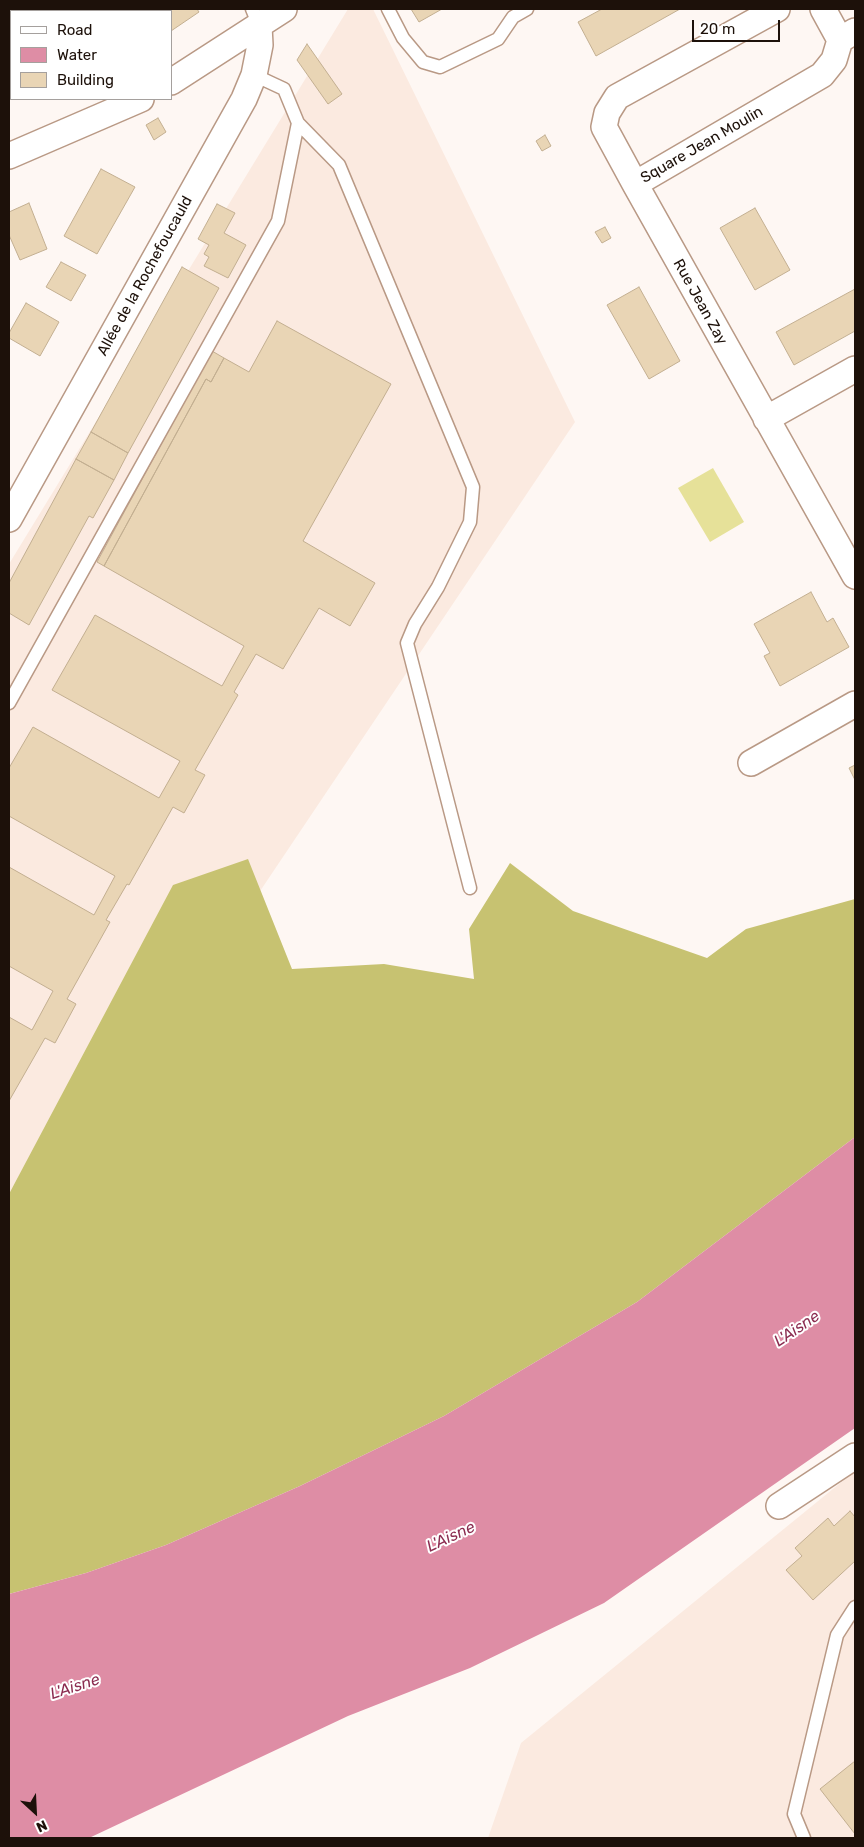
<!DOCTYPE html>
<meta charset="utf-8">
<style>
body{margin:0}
#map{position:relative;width:864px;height:1847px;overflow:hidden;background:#fef7f3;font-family:Rubik,sans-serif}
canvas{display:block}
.frame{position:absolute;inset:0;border:10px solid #1d110a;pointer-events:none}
.legend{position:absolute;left:10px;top:10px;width:162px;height:90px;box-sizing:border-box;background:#fff;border:1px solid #a5a09d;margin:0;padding:6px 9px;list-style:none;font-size:15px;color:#1d110a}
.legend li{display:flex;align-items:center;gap:10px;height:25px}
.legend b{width:25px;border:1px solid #a5a09d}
.north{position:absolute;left:10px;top:1787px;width:50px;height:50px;-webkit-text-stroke:4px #fff;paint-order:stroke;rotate:155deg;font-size:14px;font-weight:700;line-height:20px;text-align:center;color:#1d110a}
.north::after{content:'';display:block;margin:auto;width:18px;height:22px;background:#1d110a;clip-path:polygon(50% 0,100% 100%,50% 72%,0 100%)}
.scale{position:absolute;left:692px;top:20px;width:88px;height:22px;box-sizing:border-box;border:2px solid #1d110a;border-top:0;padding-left:6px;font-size:15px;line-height:18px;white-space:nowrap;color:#1d110a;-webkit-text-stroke:4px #fff;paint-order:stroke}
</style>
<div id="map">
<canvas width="864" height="1847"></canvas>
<div class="frame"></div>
<ul class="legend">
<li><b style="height:6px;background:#fff"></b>Road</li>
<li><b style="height:14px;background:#de8da5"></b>Water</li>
<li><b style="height:14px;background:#e9d5b5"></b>Building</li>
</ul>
<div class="north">N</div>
<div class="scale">20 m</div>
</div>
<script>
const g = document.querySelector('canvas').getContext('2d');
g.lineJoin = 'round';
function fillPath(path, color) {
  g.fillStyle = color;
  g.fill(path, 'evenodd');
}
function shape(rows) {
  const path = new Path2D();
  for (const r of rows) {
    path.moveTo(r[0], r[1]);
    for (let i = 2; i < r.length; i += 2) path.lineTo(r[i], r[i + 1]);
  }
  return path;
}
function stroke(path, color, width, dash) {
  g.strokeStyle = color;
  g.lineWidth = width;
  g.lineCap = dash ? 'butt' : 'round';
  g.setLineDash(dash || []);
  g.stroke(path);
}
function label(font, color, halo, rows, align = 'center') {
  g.font = font + ' Rubik,sans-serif';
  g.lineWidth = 4;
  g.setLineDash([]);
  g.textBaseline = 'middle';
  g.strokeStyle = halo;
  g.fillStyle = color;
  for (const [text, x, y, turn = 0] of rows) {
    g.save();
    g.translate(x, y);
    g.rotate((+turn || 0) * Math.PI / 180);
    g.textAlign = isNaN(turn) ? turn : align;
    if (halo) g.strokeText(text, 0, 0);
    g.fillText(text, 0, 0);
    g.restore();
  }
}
const built = shape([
 [348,9,373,9,575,422,9,1265,9,564],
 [855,1471,855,1838,488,1838,521,1743]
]);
const green = shape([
 [713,468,744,522,710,542,678,488]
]);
const forest = shape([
 [248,859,292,969,384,964,474,979,469,929,510,863,573,911,707,958,746,929,855,899,855,1137,637,1302,444,1416,300,1486,166,1545,86,1573,9,1594,9,1194,173,885]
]);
const water = shape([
 [855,1137,855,1428,604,1603,470,1668,348,1716,89,1838,9,1838,9,1594,86,1573,166,1545,300,1486,444,1416,637,1302]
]);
const building = shape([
 [155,9,197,9,199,12,171,31,171,11,157,11,155,9],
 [411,9,442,9,419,22,411,9],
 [602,9,680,9,596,56,578,22,602,9],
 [307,44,342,94,328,104,297,60,307,44],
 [158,118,166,132,154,140,146,125,158,118],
 [545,135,551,146,542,151,536,141,545,135],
 [101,169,135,187,97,254,64,236,101,169],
 [29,203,47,249,20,260,9,235,9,212,29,203],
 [217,204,235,213,224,233,246,245,228,278,204,266,209,257,204,254,209,245,198,239,217,204],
 [755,208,790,270,755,290,720,228,755,208],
 [605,227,611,238,602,243,595,232,605,227],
 [61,262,86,275,71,301,46,287,61,262],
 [182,267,219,288,128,453,91,432,182,267],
 [639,287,680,361,649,379,607,305,639,287],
 [855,289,855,331,794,365,776,332,855,289],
 [26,303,59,322,40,356,9,338,9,333,26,303],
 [277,321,391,384,303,541,375,583,350,626,319,608,283,669,256,654,234,692,238,695,195,770,205,775,184,813,173,807,129,885,127,884,106,920,110,922,67,999,76,1004,55,1043,45,1038,9,1101,9,1017,32,1030,53,991,9,966,9,867,94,915,115,876,9,816,9,768,33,727,159,798,180,761,52,690,95,615,222,686,244,646,104,566,206,379,211,382,224,358,249,372,277,321],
 [212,351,224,358,211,382,206,379,104,566,97,562,212,351],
 [91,432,128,453,114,480,76,459,91,432],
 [76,459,114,480,93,518,89,516,29,625,9,613,9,583,76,459],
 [811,592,827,622,833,618,849,647,780,686,764,656,770,653,754,624,811,592],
 [855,765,855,780,849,768,855,765],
 [850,1511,855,1517,855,1561,813,1600,786,1570,802,1556,795,1548,828,1518,834,1526,850,1511],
 [855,1761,855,1834,820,1789,855,1761]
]);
const service = shape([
 [252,9,259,26],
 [388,9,403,38,423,62,440,67,498,39,513,17,527,9],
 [298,123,339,165,473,487,470,522,438,587,415,624,407,643,470,888],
 [9,703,278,221,298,123,284,89,254,75],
 [804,1838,794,1814,837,1635,855,1607]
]);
const minor = shape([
 [777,9,617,97,607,113,604,127,635,184,855,576],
 [823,9,840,40,855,31],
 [171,82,284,9],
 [9,156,141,99],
 [635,184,822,75,834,60,840,40],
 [766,419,855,369],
 [9,519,244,99,254,75,260,45,259,26],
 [751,763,855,704],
 [779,1506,855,1456]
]);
const streetNames = [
 ["Square Jean Moulin",702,145,-30],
 ["Allée de la Rochefoucauld",145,276,-61],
 ["Rue Jean Zay",700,302,61]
];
const waterNames = [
 ["L'Aisne",797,1329,-34],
 ["L'Aisne",451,1537,-25],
 ["L'Aisne",75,1687,-18]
];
fillPath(built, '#fbeae0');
fillPath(green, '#e6e199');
fillPath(forest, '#c7c271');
fillPath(water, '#de8da5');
fillPath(building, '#e9d5b5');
stroke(building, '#c3af91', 1);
stroke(service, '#b99985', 15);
stroke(minor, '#b99985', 28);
stroke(service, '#fff', 12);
stroke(minor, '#fff', 25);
label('15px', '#1d110a', '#fff', streetNames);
label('italic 16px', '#8b2c50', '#fff', waterNames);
</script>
